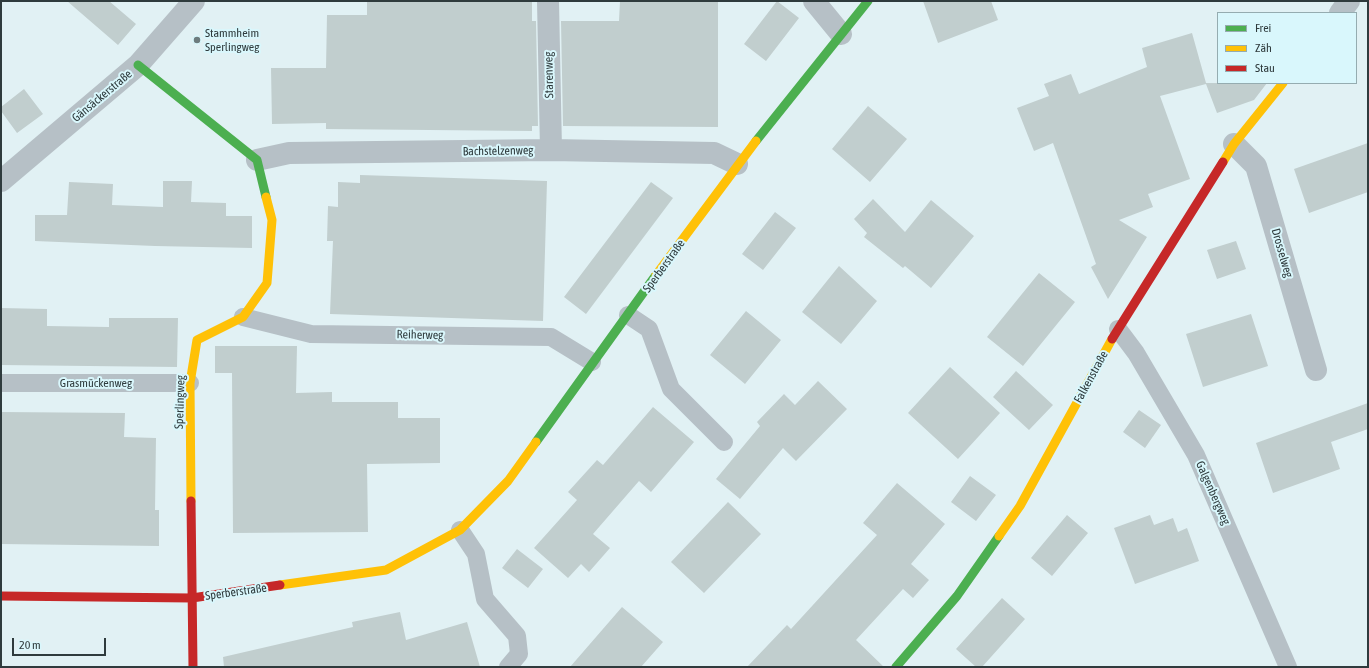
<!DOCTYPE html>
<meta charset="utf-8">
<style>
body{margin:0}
#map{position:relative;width:1369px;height:668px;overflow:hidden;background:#e1f1f4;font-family:"Asap Condensed",sans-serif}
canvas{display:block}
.frame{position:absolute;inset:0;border:2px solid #2f3b3d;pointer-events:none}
.legend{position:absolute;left:1217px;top:12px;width:140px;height:72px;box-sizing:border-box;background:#d9f7fc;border:1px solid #95acb0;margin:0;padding:5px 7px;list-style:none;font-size:12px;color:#2f3b3d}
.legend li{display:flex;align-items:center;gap:8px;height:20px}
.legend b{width:20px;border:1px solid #95acb0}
.scale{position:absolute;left:12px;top:638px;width:94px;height:18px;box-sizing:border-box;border:2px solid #2f3b3d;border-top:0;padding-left:5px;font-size:12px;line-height:14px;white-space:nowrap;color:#2f3b3d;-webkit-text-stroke:3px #d9f7fc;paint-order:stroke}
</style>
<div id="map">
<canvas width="1369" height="668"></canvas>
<div class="frame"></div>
<ul class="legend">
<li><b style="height:5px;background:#4caf50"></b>Frei</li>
<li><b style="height:5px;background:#ffc107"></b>Zäh</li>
<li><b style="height:5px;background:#c62828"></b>Stau</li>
</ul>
<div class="scale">20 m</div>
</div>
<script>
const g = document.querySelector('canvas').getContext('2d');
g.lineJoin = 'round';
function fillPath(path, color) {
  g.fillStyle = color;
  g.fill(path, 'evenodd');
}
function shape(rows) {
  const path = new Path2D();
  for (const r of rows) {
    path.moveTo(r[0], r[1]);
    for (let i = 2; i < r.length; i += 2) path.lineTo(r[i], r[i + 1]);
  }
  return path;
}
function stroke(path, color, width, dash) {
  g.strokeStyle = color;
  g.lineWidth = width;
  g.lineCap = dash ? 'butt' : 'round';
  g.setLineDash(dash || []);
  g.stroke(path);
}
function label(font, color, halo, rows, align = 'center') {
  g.font = font + ' "Asap Condensed",sans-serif';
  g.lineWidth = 4;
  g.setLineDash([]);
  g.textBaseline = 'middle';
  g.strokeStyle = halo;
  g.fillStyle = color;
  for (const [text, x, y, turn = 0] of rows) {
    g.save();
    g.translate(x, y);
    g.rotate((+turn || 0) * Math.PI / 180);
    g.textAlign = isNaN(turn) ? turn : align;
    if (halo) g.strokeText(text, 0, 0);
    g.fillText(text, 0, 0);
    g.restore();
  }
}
const building = shape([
 [67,1,109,1,136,24,118,45],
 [367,1,532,1,532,21,536,21,538,126,532,126,532,131,326,129,326,123,272,124,271,68,326,68,327,15,367,15],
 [620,1,718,1,718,127,563,126,561,21,619,21],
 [777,1,799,18,766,61,744,44],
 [923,1,991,1,998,20,938,43],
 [1192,33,1206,83,1267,83,1254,100,1217,113,1206,84,1160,96,1190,179,1148,194,1153,207,1119,220,1147,237,1108,299,1091,267,1096,264,1053,143,1034,151,1017,108,1049,96,1044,84,1071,74,1079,94,1147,67,1142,48],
 [24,89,43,114,17,133,1,111,1,107],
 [868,106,907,139,870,182,832,149],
 [1368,143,1368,192,1309,213,1294,169],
 [360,175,547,181,543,321,330,314,333,241,327,241,328,206,338,207,338,182,360,183],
 [163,181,192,181,191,202,226,203,226,216,252,216,252,248,155,246,35,241,35,215,67,215,69,182,113,184,112,205,163,207],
 [651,182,673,198,586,314,564,297],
 [873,199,905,232,931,200,974,236,931,288,905,266,903,268,864,237,867,233,854,219],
 [775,212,796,228,763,270,742,254],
 [1236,241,1246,269,1217,279,1207,250],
 [839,266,877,301,841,344,802,312],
 [1039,273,1075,302,1023,366,987,337],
 [1,308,47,309,47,326,109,327,109,318,178,318,177,367,1,365],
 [746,311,781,340,745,384,710,355],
 [1251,314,1268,366,1203,387,1186,334],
 [215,346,297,346,296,393,332,392,332,402,398,402,398,418,440,418,440,463,367,464,368,532,233,533,232,373,215,373],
 [950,367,1000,413,958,459,908,413],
 [1016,371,1053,405,1029,430,993,397],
 [818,381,847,409,796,461,783,448,740,499,716,479,760,426,757,422,784,394,795,405],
 [1368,403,1368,429,1331,442,1340,469,1273,493,1256,443],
 [653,407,694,442,651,492,639,481,593,534,610,548,589,572,581,564,568,578,534,548,577,500,568,492,597,460,603,465],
 [1139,410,1161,425,1145,448,1123,432],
 [1,412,125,413,124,437,156,438,155,510,159,510,159,546,1,544],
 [970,476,996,495,976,521,951,502],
 [897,483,945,524,911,564,929,580,913,598,903,589,856,640,884,667,747,667,787,625,791,629,877,535,863,523],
 [728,502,761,534,704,593,671,562],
 [1067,515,1088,533,1052,576,1031,558],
 [1150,515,1154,525,1173,518,1178,532,1187,528,1199,561,1135,584,1114,528],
 [517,549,543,569,528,588,502,568],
 [1002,598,1025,619,982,667,976,667,956,649],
 [622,607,663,642,641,667,570,667],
 [400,612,406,640,467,622,480,667,224,667,223,657,353,627,352,622]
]);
const lane = shape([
 [628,315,649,329,671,389,724,442],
 [243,317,311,334,551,337,592,362],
 [1118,329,1136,353,1196,455,1288,667],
 [1,383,190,383],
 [460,530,476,554,485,599,517,636,519,654,508,667]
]);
const street = shape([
 [548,1,551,150],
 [814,1,841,34],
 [1340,13,1349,1],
 [1234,144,1256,166,1316,370],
 [257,160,289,153,551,150,714,153,737,164],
 [1,181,138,65,194,1]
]);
const fast = shape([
 [138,65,257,160,266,197],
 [756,141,868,1],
 [536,442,656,275],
 [896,667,957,596,999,536]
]);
const slow = shape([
 [1223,162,1234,144,1283,83],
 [656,275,756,141],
 [191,501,190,383,197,340,243,317,267,283,272,220,266,197],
 [999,536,1020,506,1112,339],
 [280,585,386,570,460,530,508,481,536,442]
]);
const jam = shape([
 [1112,339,1223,162],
 [191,501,193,667],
 [1,596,192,598,280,585]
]);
const markers = [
 [197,40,4,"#6d7b7d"]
];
const poiNames = [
 ["Stammheim",205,33],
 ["Sperlingweg",205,47]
];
const streetNames = [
 ["Starenweg",549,75,-91],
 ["Gänsäckerstraße",102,96,-40],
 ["Bachstelzenweg",498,151,-1],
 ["Drosselweg",1282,253,74],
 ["Sperberstraße",664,266,-54],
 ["Reiherweg",420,335,1],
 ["Falkenstraße",1091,377,-61],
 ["Grasmückenweg",96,383],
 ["Sperlingweg",180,402,-88],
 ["Galgenbergweg",1213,493,66],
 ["Sperberstraße",236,592,-8]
];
fillPath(building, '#c1cece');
stroke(lane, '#b6c0c6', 18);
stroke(street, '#b6c0c6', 22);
stroke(fast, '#4caf50', 9);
stroke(slow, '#ffc107', 9);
stroke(jam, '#c62828', 9);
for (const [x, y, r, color] of markers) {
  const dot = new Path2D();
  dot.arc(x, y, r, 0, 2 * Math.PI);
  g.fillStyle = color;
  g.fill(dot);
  stroke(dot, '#d9f7fc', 1.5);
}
label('12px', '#2f3b3d', '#d9f7fc', poiNames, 'left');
label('12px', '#2f3b3d', '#d9f7fc', streetNames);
</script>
